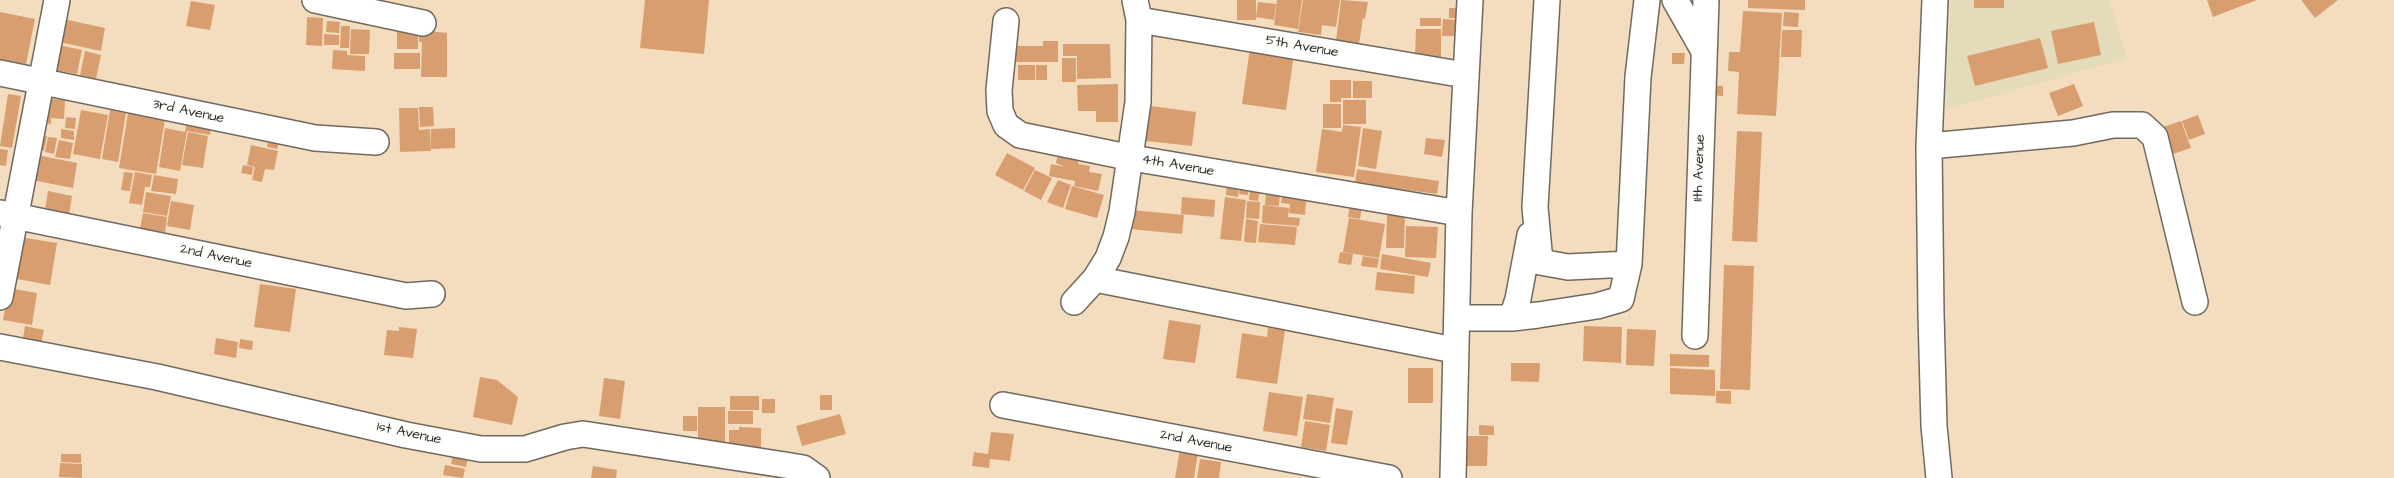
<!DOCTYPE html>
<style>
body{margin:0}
canvas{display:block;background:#f4dcbe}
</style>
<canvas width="2394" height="478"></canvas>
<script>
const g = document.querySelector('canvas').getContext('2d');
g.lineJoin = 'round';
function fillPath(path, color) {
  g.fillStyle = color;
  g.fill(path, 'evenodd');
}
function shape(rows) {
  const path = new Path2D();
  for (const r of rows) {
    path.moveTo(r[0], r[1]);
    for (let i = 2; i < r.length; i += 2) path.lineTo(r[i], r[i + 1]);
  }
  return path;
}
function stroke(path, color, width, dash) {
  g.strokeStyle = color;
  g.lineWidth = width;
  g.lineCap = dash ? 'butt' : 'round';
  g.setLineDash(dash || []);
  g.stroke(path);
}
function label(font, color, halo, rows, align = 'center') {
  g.font = font + ' "Architects Daughter",sans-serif';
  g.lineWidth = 4;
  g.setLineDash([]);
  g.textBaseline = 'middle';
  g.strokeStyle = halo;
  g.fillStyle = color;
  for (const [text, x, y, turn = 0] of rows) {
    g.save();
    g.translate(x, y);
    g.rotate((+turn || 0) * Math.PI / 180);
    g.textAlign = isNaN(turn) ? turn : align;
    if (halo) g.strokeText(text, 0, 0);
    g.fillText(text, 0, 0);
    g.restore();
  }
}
const built = shape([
 [1951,0,2109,0,2127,58,1945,110]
]);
const building = shape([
 [645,0,709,0,704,54,640,48],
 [1237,0,1256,0,1256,20,1237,20],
 [1277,0,1302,0,1298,29,1274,25],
 [1303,0,1340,0,1336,27,1322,25,1321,35,1298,32],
 [1341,0,1368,2,1365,19,1363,18,1359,44,1336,41],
 [1748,0,1805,0,1805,10,1748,8],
 [1974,0,2004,0,2004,8,1974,8],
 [2207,0,2257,0,2213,17],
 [2301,0,2338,0,2315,18],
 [191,1,215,5,210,30,186,26],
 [1258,2,1276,4,1274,20,1256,17],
 [1449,8,1462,8,1462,18,1449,18],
 [1743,11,1782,13,1776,116,1737,114,1739,72,1728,71,1729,52,1740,52],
 [0,12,35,19,26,64,0,59],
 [1784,12,1799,13,1798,27,1783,26],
 [307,17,323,18,322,46,306,45],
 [59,18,105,28,101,51,54,41],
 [1420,18,1441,18,1441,26,1420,26],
 [1443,19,1458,20,1458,36,1442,36],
 [327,21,340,22,339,33,326,32],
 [2094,22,2101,55,2058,64,2051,31],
 [341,26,350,26,349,48,340,48],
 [351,29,370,30,369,54,350,54],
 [1416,29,1441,29,1441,59,1415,58],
 [419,30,447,33,447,77,421,77,422,42,419,42],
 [1782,30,1802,30,1801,57,1781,57],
 [397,31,418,32,418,49,397,49],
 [324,34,339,35,339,45,324,45],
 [2040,38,2048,68,1975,86,1967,56],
 [1043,41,1058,41,1058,62,1009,62,1009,46,1043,46],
 [1063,44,1110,44,1111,78,1077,79,1077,56,1063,56],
 [59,45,82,50,77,74,54,70],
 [1250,48,1294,54,1286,110,1242,104],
 [333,50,347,51,347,55,365,56,365,71,332,69],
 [85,51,101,55,96,79,80,75],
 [394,53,420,53,420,69,394,69],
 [1672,53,1685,53,1684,64,1672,64],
 [1062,58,1076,58,1076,82,1062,82],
 [1018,65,1035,65,1035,80,1018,80],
 [1036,65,1047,65,1047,80,1036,80],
 [1330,80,1351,80,1351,98,1341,98,1341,102,1330,102],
 [1353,81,1372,81,1372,98,1353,98],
 [1118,84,1118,122,1096,122,1096,111,1078,111,1077,85],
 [2074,84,2083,106,2058,116,2049,93],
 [1708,85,1723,86,1723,96,1708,95],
 [8,94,21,96,12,148,0,146],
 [42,98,65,100,64,119,51,118,51,124,37,122,38,110,52,111,41,108],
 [1343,100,1366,100,1366,124,1343,124],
 [1323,104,1341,104,1341,128,1323,128],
 [1143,105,1196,112,1192,146,1138,140],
 [419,107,433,107,434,126,420,127],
 [399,108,418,108,419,130,430,129,431,151,400,152],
 [81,110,108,115,100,159,73,154],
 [110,110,126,113,118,162,102,159],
 [128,113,165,119,156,174,119,168],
 [2198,115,2205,134,2189,140,2182,121],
 [66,117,76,118,75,129,65,128],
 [2181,121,2191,148,2170,155,2160,128],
 [187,122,211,126,210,135,187,131,180,171,159,167,165,128,185,132],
 [1343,125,1361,127,1354,177,1316,172,1322,129,1342,132],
 [455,128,455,148,431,149,431,129],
 [1363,128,1382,131,1376,169,1358,166],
 [61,129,74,131,74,140,61,138],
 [1737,131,1762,132,1757,242,1732,241],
 [188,132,208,136,203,168,182,165],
 [37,134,47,136,44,151,34,149],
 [48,137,57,138,54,154,45,152],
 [1426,138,1445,140,1442,157,1424,154],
 [59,140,73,143,70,159,55,157],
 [268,140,279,142,277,149,267,147],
 [251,145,278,151,274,170,265,169,262,182,252,180,255,167,247,165],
 [0,149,8,150,6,166,0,165],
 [1007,153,1035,168,1023,190,995,175],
 [1058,153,1079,158,1078,164,1090,166,1089,172,1102,174,1098,191,1074,186,1075,181,1049,176,1051,164,1065,167,1056,163],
 [37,155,77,163,73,188,32,180],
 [243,165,253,167,252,175,241,173],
 [1357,169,1439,181,1437,194,1355,183],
 [1035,170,1052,178,1041,200,1024,191],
 [124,172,133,173,130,191,121,190],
 [135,172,152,175,150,187,145,187,142,205,129,203],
 [154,175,178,179,176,194,151,191],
 [1058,180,1071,185,1063,208,1047,202],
 [1227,182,1239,183,1238,197,1226,195],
 [1072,186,1104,195,1097,218,1065,209],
 [1240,186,1249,187,1248,195,1239,194],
 [1250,188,1260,189,1258,201,1249,200],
 [48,191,72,196,69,215,45,210],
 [146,192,171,196,167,216,143,212],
 [1266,193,1280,194,1279,206,1265,205],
 [1182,197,1215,200,1214,217,1181,214],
 [1225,197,1246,200,1241,241,1220,239],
 [1282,197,1306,200,1305,215,1289,213,1290,204,1281,203],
 [171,201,194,205,190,230,167,226],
 [1247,201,1260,202,1259,219,1246,218],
 [1350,204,1362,206,1360,219,1348,217],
 [1263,205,1289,208,1288,217,1300,218,1299,226,1262,223],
 [1132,210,1184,215,1182,234,1130,229],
 [143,213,167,217,165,233,140,229],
 [1387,213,1405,213,1404,248,1386,248],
 [1349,218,1385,224,1379,258,1343,252],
 [1246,219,1258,221,1256,243,1244,242],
 [1260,224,1297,227,1295,245,1258,242],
 [1406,226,1438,227,1436,258,1405,257],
 [19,237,57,243,50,285,12,278],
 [1340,252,1353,254,1351,265,1338,263],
 [1382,254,1431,263,1428,277,1380,269],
 [1363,256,1379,259,1377,268,1361,266],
 [1724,265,1754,266,1750,390,1720,389],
 [1377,272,1415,276,1414,294,1375,290],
 [260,284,296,289,290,332,254,327],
 [9,288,37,293,32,325,3,320],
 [1169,320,1201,325,1195,363,1163,359],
 [25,326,44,330,40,348,22,344],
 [1584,326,1622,327,1621,363,1583,361],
 [399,327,417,329,413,358,384,355,387,330,399,331],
 [1268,328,1285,330,1277,384,1236,378,1242,333,1267,337],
 [1627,329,1656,330,1654,366,1626,365],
 [216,338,238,342,236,358,214,354],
 [240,339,253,341,252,350,239,348],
 [1670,354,1709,355,1709,367,1670,366],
 [1511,363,1540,363,1539,382,1511,381],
 [1408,368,1433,368,1433,403,1408,403],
 [1670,368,1715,370,1715,396,1670,394],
 [480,377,497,380,518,397,512,425,473,417],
 [604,378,625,381,620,419,599,416],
 [1716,391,1731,391,1731,404,1716,403],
 [1269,392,1303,397,1297,436,1263,431],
 [1307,394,1334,398,1330,423,1303,419],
 [820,395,832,395,832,410,820,410],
 [730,396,759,396,759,410,730,410],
 [762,399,775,399,775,413,762,413],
 [698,407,725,407,725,443,698,443],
 [1336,408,1353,411,1347,445,1331,443],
 [728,411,753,411,753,424,728,424],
 [840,414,846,434,802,446,796,426],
 [683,416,697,416,697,431,683,431],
 [1305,421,1330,425,1326,451,1301,447],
 [1479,425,1494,426,1494,435,1479,435],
 [739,427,761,428,761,453,729,453,729,430,739,430],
 [991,432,1014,434,1010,461,990,459,989,468,972,466,974,452,988,454],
 [1464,436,1488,436,1487,466,1463,466],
 [454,450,469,453,466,467,451,464],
 [1180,450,1198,453,1194,478,1175,478],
 [61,454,81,454,81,463,61,462],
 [1200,459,1221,462,1219,478,1197,478],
 [60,463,82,464,82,478,59,477],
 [445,465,465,469,463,478,443,475],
 [593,466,617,470,616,478,591,478]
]);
const minor = shape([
 [315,0,423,23],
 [1675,0,1704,51],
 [1935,0,1929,146,1931,314,1934,426,1939,478],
 [1139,20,1465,75],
 [1006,21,999,90,1000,111,1006,125,1020,135,1132,158,1459,213],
 [0,73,315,138,376,142],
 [1929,146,2073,133,2113,125,2142,125,2155,137,2195,302],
 [0,213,406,296,432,294],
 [1629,264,1638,77,1647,0],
 [1095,279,1454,350],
 [0,297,57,0],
 [1074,302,1095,279,1108,258,1116,237,1122,212,1138,102,1139,20,1135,0],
 [1457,318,1512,318,1538,315,1597,306,1621,299,1629,264,1568,267,1540,262,1535,207,1547,0],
 [1512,318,1518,299,1530,235],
 [1695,336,1706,0],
 [0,347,157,377,406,435,481,449,525,449,565,437,583,434,785,465,803,468,817,478],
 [1003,405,1389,478],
 [1453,478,1459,213,1470,0]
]);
const streetNames = [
 ["5th Avenue",1302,47,10],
 ["3rd Avenue",188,112,12],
 ["4th Avenue",1178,166,10],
 ["11th Avenue",1700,168,-88],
 ["2nd Avenue",216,257,12],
 ["1st Avenue",409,434,12],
 ["2nd Avenue",1196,442,11]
];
fillPath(built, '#e3dbba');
fillPath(building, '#d99e70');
stroke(minor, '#71695e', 28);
stroke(minor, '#fff', 25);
label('14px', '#2b2b2b', '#fdfcf7', streetNames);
</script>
